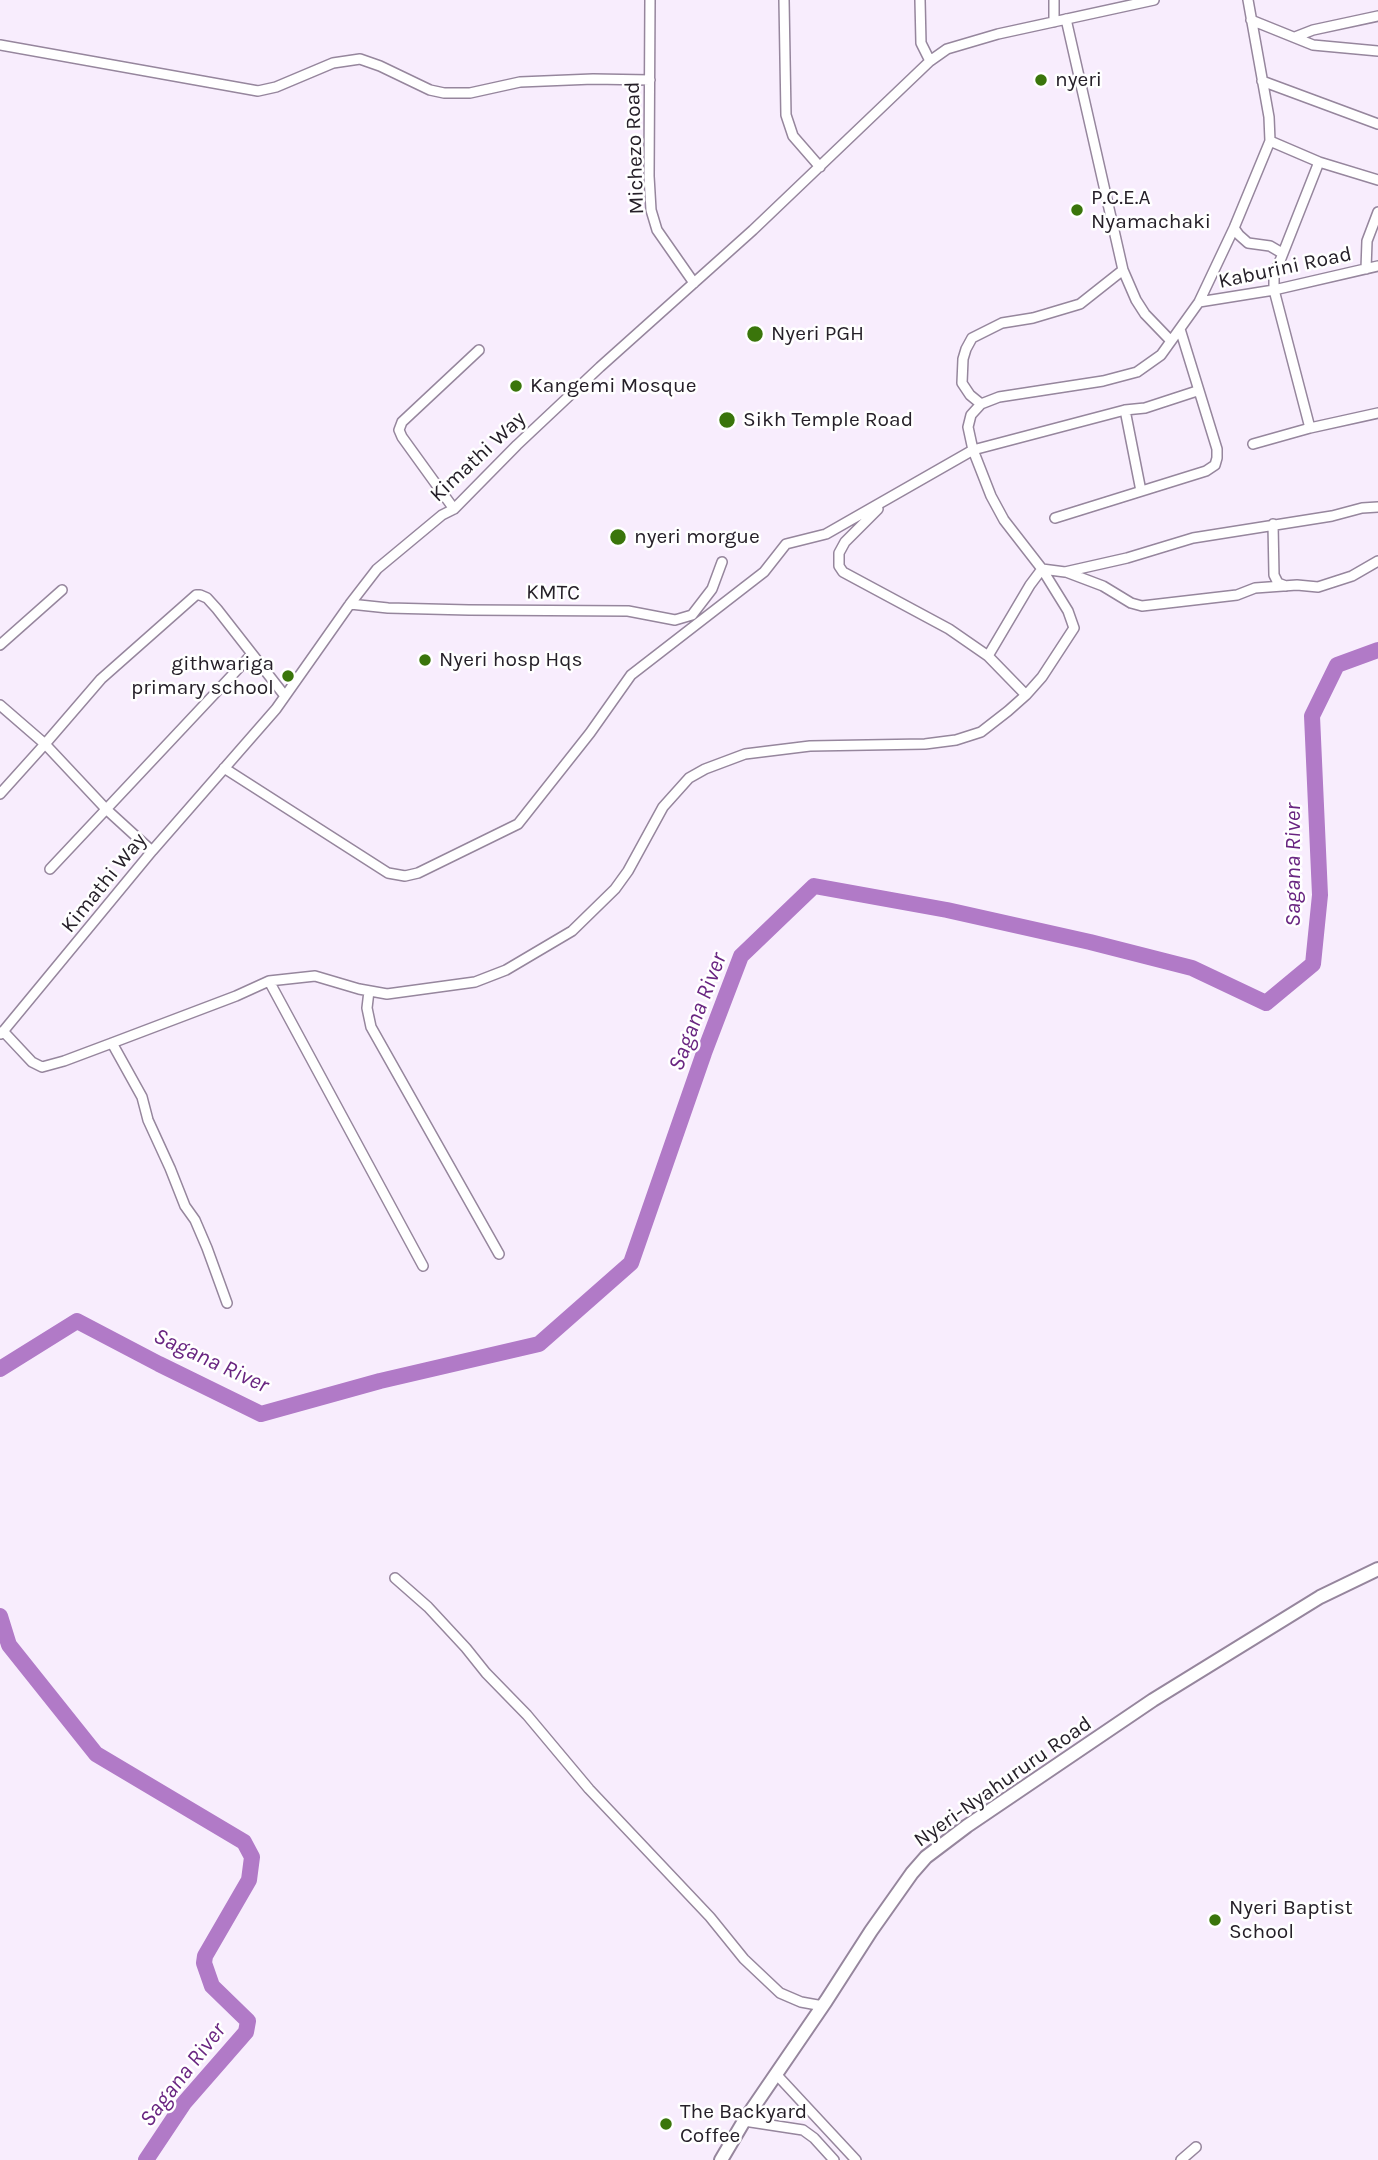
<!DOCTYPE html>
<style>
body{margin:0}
canvas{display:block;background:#f8edfd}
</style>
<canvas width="1378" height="2160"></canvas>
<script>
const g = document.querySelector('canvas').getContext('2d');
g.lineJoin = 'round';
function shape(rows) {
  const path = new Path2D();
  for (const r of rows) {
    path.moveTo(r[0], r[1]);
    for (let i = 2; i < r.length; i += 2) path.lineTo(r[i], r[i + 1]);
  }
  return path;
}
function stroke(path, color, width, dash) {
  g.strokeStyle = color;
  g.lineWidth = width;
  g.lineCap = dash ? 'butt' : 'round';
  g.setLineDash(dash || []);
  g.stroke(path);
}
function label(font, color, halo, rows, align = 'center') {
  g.font = font + ' Karla,sans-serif';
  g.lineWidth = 5;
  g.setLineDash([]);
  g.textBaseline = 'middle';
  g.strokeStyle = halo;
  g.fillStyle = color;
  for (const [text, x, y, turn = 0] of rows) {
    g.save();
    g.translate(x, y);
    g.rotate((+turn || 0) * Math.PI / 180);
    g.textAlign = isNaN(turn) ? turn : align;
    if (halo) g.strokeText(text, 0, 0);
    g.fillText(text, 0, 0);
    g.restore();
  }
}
const river = shape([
 [0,1369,77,1321,159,1364,261,1414,380,1381,539,1344,631,1263,704,1053,741,956,814,886,947,910,1090,942,1192,968,1266,1003,1313,964,1320,895,1312,716,1337,665,1378,650],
 [0,1616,9,1645,96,1754,244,1842,252,1857,249,1880,205,1956,204,1963,212,1986,248,2021,246,2032,184,2103,146,2160]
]);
const minor = shape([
 [650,0,649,176,651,210,657,230,694,283],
 [784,0,786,115,793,136,820,167],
 [920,0,921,43,930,61],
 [1066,19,1123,270,1136,300,1145,314,1171,341],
 [1251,20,1313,45,1378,51],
 [1054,22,1054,0],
 [1295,37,1313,30,1378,16],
 [0,45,258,91,276,87,333,63,360,59,380,66,430,90,444,93,470,93,520,82,593,79,650,80],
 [1262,81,1378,124],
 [1270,141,1319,162,1378,180],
 [1234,228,1239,235,1248,243,1270,246,1282,253],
 [1366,269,1367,241,1378,212],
 [1199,302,1274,290,1378,266],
 [981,404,970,395,962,383,963,359,966,349,972,338,1002,323,1033,318,1080,304,1123,270],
 [1125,410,1141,491],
 [1310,428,1274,290,1274,276,1319,162],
 [1253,444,1310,428,1378,413],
 [454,509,402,437,399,430,402,422,479,350],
 [878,509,845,542,839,553,839,566,843,572,949,629,988,656,1026,695],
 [1055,518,1206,471,1215,465,1217,458,1217,449,1180,329],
 [1273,524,1274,575,1278,583,1286,586],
 [1066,572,1103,586,1131,603,1142,606,1237,595,1255,588,1297,585,1318,587,1352,576,1378,561],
 [350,604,388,608,469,610,628,611,675,620,692,615,712,589,722,562],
 [0,645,62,590],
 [988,656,1030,585,1042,569,1065,572,1127,558,1193,538,1332,516,1362,508,1378,507],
 [0,705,45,744,0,794],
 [224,768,388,873,405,876,418,873,518,824,590,733,631,675,764,572,786,544,826,534,973,450,1125,410,1145,408,1197,391],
 [152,851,106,809,45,744,101,679,196,595,200,595,207,598,217,609,285,696],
 [50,869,252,654],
 [269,981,423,1266],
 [369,991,367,1008,371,1027,499,1254],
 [3,1031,32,1062,42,1067,64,1061,112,1043,236,996,269,981,315,976,359,989,387,994,475,982,506,970,572,931,615,889,628,871,663,807,689,778,705,769,745,754,810,746,925,744,956,740,981,732,1008,711,1026,695,1042,677,1074,628,1068,611,1042,569,1004,520,991,496,973,450,968,427,971,415,981,404,999,397,1103,381,1137,372,1161,355,1199,302,1234,228,1270,141,1269,117,1248,0],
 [1,1034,152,851,276,709,350,604,377,569,442,515,454,509,517,445,600,367,753,230,930,61,947,49,998,34,1154,0],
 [112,1043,142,1097,148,1120,170,1168,185,1206,195,1220,207,1248,227,1303],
 [395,1578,428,1607,466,1648,486,1673,527,1715,589,1789,710,1917,744,1959,780,1993,801,2002,823,2006],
 [776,2074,856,2160],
 [744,2121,803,2130,814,2138,834,2160],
 [1181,2160,1196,2147]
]);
const secondary = shape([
 [721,2160,744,2121,826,2001,871,1931,912,1873,926,1857,967,1826,1153,1700,1320,1597,1378,1569]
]);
const markers = [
 [1041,80,7,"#3a750b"],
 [1077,210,7,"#3a750b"],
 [755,334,9,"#3a750b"],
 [516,386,7,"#3a750b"],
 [727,420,9,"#3a750b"],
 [618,537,9,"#3a750b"],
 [425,660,7,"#3a750b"],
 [288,676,7,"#3a750b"],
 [1215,1920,7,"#3a750b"],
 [666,2124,7,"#3a750b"]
];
const poiNames = [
 ["nyeri",1055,80],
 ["P.C.E.A",1091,198],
 ["Nyamachaki",1091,222],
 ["Nyeri PGH",771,334],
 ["Kangemi Mosque",530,386],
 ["Sikh Temple Road",743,420],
 ["nyeri morgue",634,537],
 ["Nyeri hosp Hqs",439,660],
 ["githwariga",274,664,"right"],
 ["primary school",274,688,"right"],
 ["Nyeri Baptist",1229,1908],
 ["School",1229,1932],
 ["The Backyard",680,2112],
 ["Coffee",680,2136]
];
const streetNames = [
 ["Michezo Road",635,148,-92],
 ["Kaburini Road",1285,268,-12],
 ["Kimathi Way",478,457,-43],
 ["KMTC",553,593,1],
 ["Kimathi Way",104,883,-51],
 ["Nyeri-Nyahururu Road",1003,1782,-35]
];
const waterNames = [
 ["Sagana River",1293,865,-90],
 ["Sagana River",698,1012,-69],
 ["Sagana River",211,1361,25],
 ["Sagana River",183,2075,-52]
];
stroke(river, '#b17ac7', 16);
stroke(minor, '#96869d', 12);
stroke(secondary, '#96869d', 16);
stroke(minor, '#fff', 9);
stroke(secondary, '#fff', 12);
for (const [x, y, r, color] of markers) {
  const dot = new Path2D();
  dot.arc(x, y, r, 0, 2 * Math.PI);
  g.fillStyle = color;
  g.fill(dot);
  stroke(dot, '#fff', 2.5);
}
label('21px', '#262029', '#fff', poiNames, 'left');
label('21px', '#262029', '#fff', streetNames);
label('italic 23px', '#692581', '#fff', waterNames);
</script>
